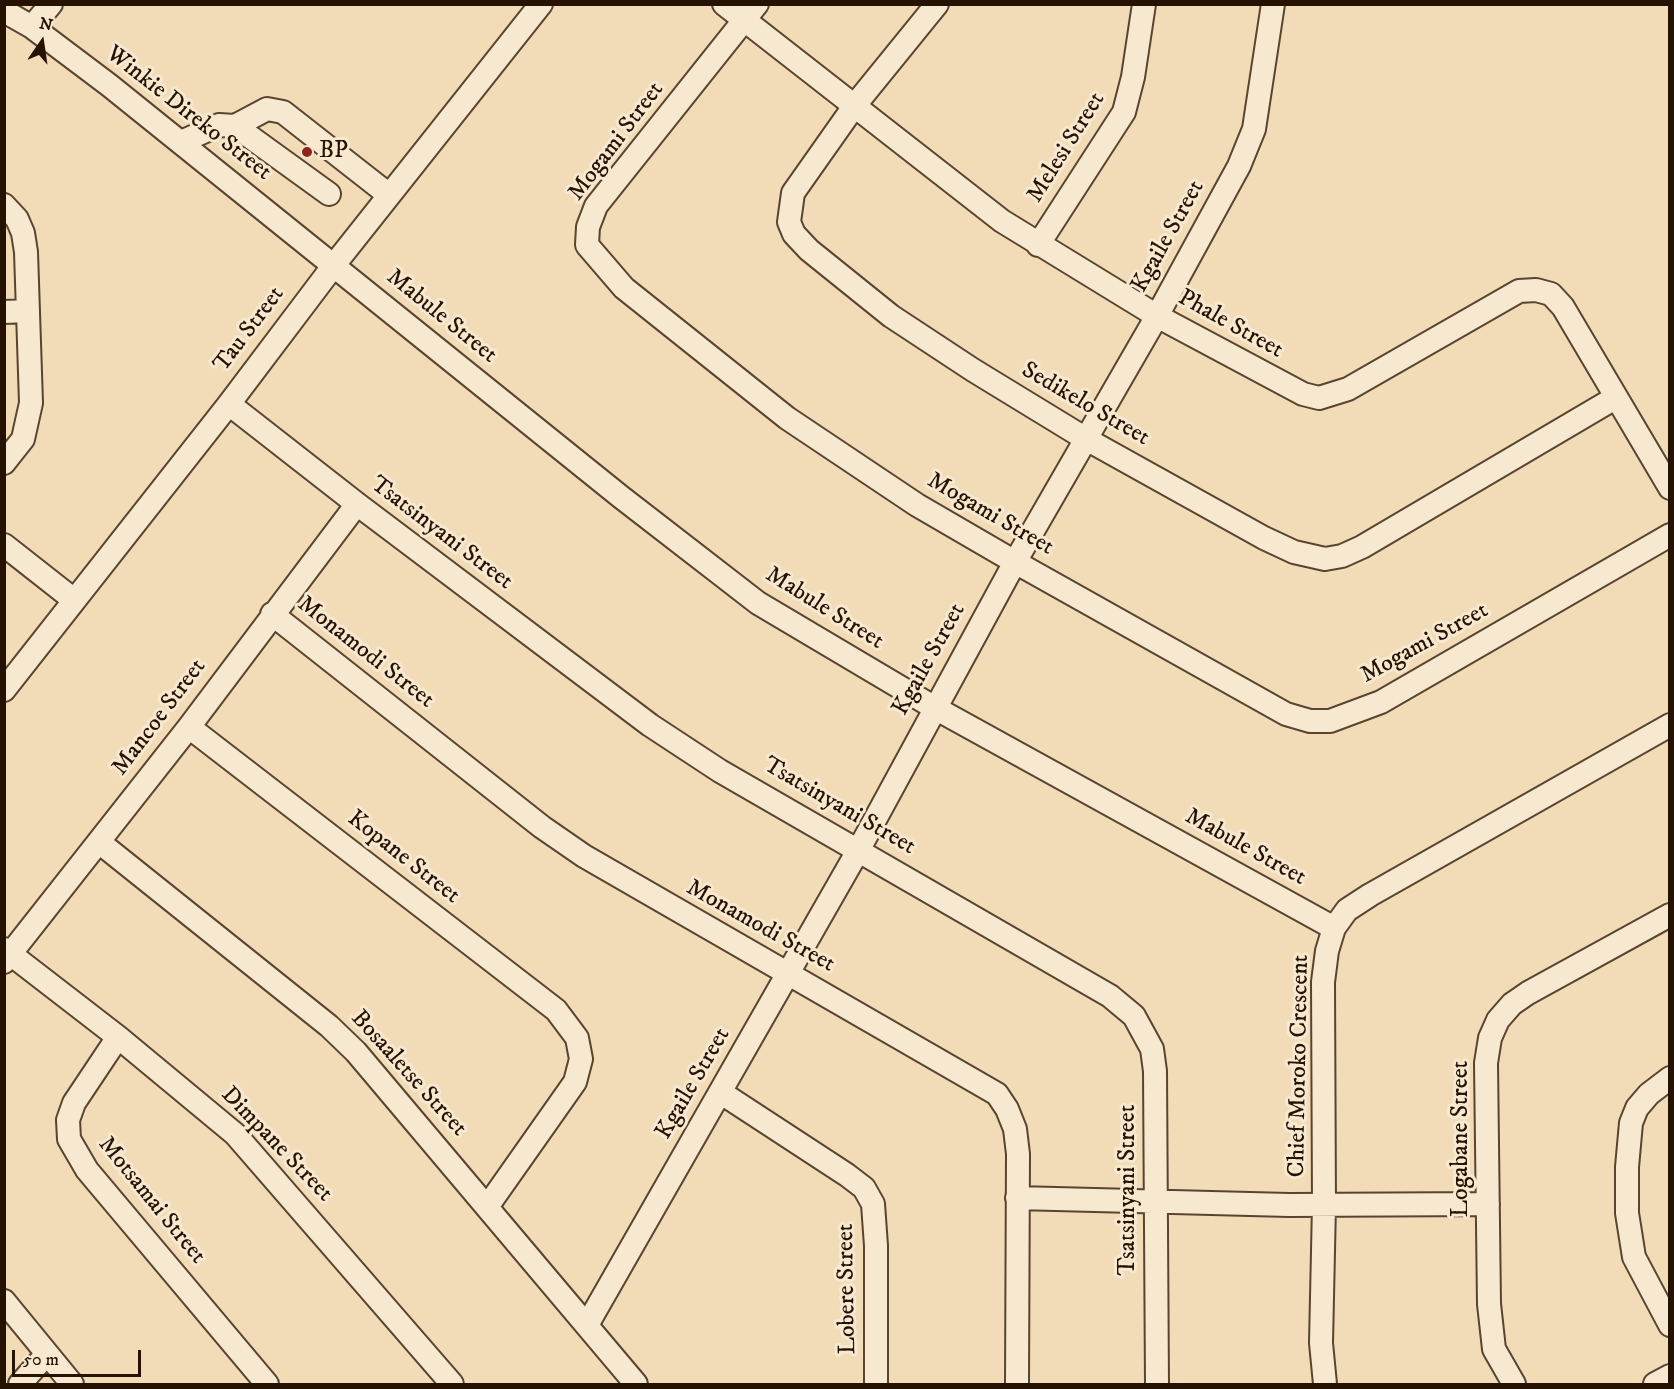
<!DOCTYPE html>
<style>
body{margin:0}
#map{position:relative;width:1674px;height:1389px;overflow:hidden;background:#f2dbb7;font-family:"IM FELL DW Pica",serif}
canvas{display:block}
.frame{position:absolute;inset:0;border:6px solid #261203;pointer-events:none}
.north{position:absolute;left:12px;top:12px;width:60px;height:60px;-webkit-text-stroke:4px #f7e8d0;paint-order:stroke;rotate:13deg;font-size:16px;font-weight:700;line-height:24px;text-align:center;color:#261203}
.north::after{content:'';display:block;margin:auto;width:21px;height:27px;background:#261203;clip-path:polygon(50% 0,100% 100%,50% 72%,0 100%)}
.scale{position:absolute;left:12px;top:1350px;width:129px;height:27px;box-sizing:border-box;border:3px solid #261203;border-top:0;padding-left:8px;font-size:18px;line-height:21px;white-space:nowrap;color:#261203;-webkit-text-stroke:4px #f7e8d0;paint-order:stroke}
</style>
<div id="map">
<canvas width="1674" height="1389"></canvas>
<div class="frame"></div>
<div class="north">N</div>
<div class="scale">50 m</div>
</div>
<script>
const g = document.querySelector('canvas').getContext('2d');
g.lineJoin = 'round';
function shape(rows) {
  const path = new Path2D();
  for (const r of rows) {
    path.moveTo(r[0], r[1]);
    for (let i = 2; i < r.length; i += 2) path.lineTo(r[i], r[i + 1]);
  }
  return path;
}
function stroke(path, color, width, dash) {
  g.strokeStyle = color;
  g.lineWidth = width;
  g.lineCap = dash ? 'butt' : 'round';
  g.setLineDash(dash || []);
  g.stroke(path);
}
function label(font, color, halo, rows, align = 'center') {
  g.font = font + ' "IM FELL DW Pica",serif';
  g.lineWidth = 6;
  g.setLineDash([]);
  g.textBaseline = 'middle';
  g.strokeStyle = halo;
  g.fillStyle = color;
  for (const [text, x, y, turn = 0] of rows) {
    g.save();
    g.translate(x, y);
    g.rotate((+turn || 0) * Math.PI / 180);
    g.textAlign = isNaN(turn) ? turn : align;
    if (halo) g.strokeText(text, 0, 0);
    g.fillText(text, 0, 0);
    g.restore();
  }
}
const minor = shape([
 [724,4,1002,221,1157,316,1303,394,1319,398,1348,389,1519,291,1536,290,1551,294,1563,307,1670,488],
 [757,4,596,206,588,227,587,245,624,288,787,418,917,505,1015,562,1286,714,1310,721,1330,721,1381,702,1670,535],
 [937,4,855,105,793,193,789,222,794,234,809,250,891,316,973,370,1086,439,1264,538,1294,552,1325,559,1342,556,1362,547,1615,398],
 [4,11,32,27,109,85,621,497,758,603,935,708,1334,928],
 [32,27,51,4],
 [235,126,267,109,283,112,389,195],
 [181,142,219,125,235,126,329,194],
 [4,205,17,219,23,233,26,252,31,403,23,439,4,463],
 [1038,245,1124,112,1133,77,1144,4],
 [4,312,28,311],
 [229,404,357,504,650,725,720,771,1110,996,1134,1016,1152,1049,1155,1071,1157,1384],
 [4,545,74,600],
 [272,614,542,827,584,856,997,1094,1007,1109,1015,1129,1018,1154,1017,1384],
 [4,690,229,404,334,265,541,4],
 [189,727,556,1010,577,1038,581,1059,575,1082,487,1207],
 [99,842,329,1026,356,1052,636,1384],
 [4,949,118,1037,235,1134,452,1384],
 [4,962,189,727,357,504],
 [118,1037,74,1103,68,1120,69,1139,87,1170,267,1384],
 [1670,1078,1649,1094,1637,1108,1631,1123,1627,1167,1627,1213,1634,1257,1670,1325],
 [720,1092,847,1175,864,1188,873,1204,876,1246,876,1384],
 [1017,1198,1289,1205,1488,1204],
 [4,1301,72,1384],
 [587,1325,859,849,1015,562,1157,316,1239,166,1254,129,1273,4],
 [20,1384,46,1355],
 [1325,1384,1321,1343,1324,1205,1323,982,1327,951,1334,928,1347,910,1370,895,1670,725],
 [1514,1384,1494,1349,1489,1304,1486,1063,1490,1038,1498,1020,1512,1004,1528,993,1670,915],
 [1655,1384,1670,1376]
]);
const markers = [
 [307,152,6,"#8f2418"]
];
const streetNames = [
 ["Winkie Direko Street",188,114,38],
 ["Mogami Street",617,142,-53],
 ["Melesi Street",1067,148,-58],
 ["Kgaile Street",1169,237,-61],
 ["Mabule Street",441,317,39],
 ["Phale Street",1230,325,29],
 ["Tau Street",250,330,-53],
 ["Sedikelo Street",1085,405,30],
 ["Mogami Street",990,515,30],
 ["Tsatsinyani Street",441,534,37],
 ["Mabule Street",824,609,32],
 ["Mogami Street",1425,644,-29],
 ["Monamodi Street",365,653,38],
 ["Kgaile Street",930,660,-61],
 ["Mancoe Street",160,718,-53],
 ["Tsatsinyani Street",839,807,30],
 ["Mabule Street",1245,848,29],
 ["Kopane Street",403,858,38],
 ["Monamodi Street",760,927,29],
 ["Chief Moroko Crescent",1300,1066,-89],
 ["Bosaaletse Street",408,1074,48],
 ["Kgaile Street",694,1084,-60],
 ["Logabane Street",1462,1139,-90],
 ["Dimpane Street",276,1145,46],
 ["Tsatsinyani Street",1129,1190,-90],
 ["Motsamai Street",151,1201,51],
 ["Lobere Street",848,1289,-91]
];
const poiNames = [
 ["BP",319,152]
];
stroke(minor, '#594430', 26);
stroke(minor, '#f7e8d0', 22);
for (const [x, y, r, color] of markers) {
  const dot = new Path2D();
  dot.arc(x, y, r, 0, 2 * Math.PI);
  g.fillStyle = color;
  g.fill(dot);
  stroke(dot, '#f7e8d0', 2);
}
label('24px', '#261203', '#f7e8d0', streetNames);
label('24px', '#261203', '#f7e8d0', poiNames, 'left');
</script>
